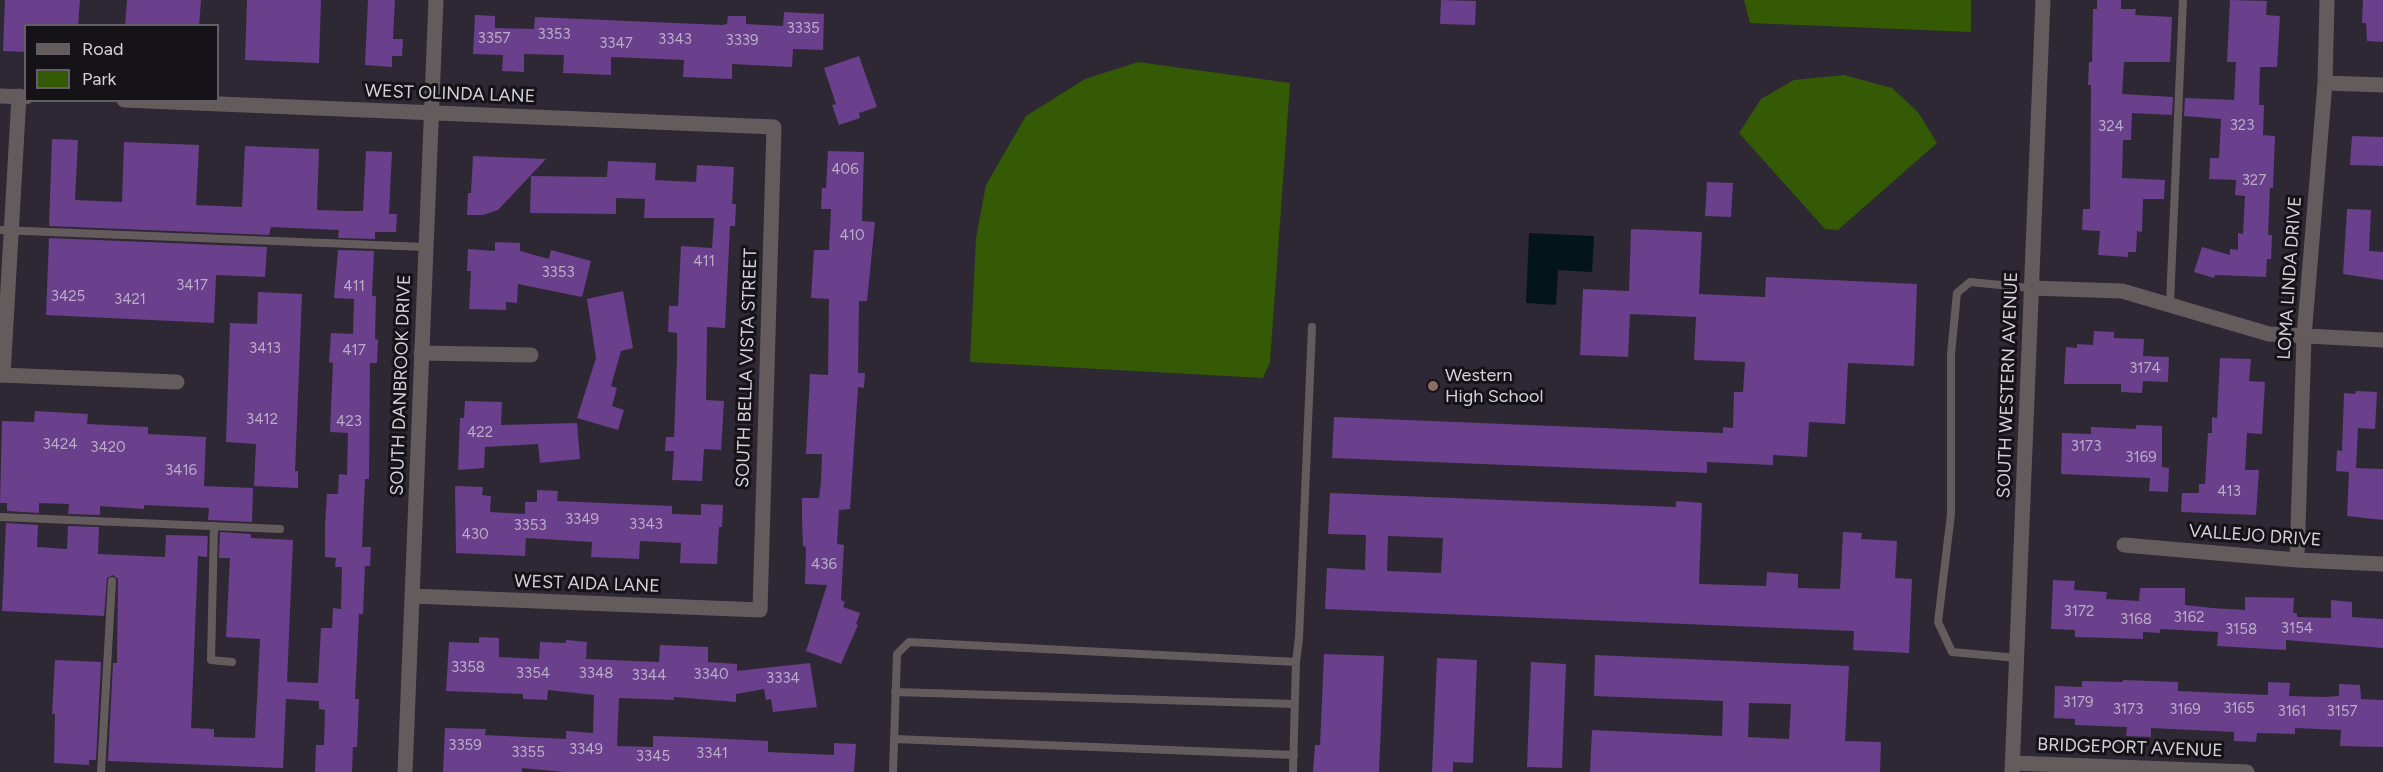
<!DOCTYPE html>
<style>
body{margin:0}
#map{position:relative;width:2383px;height:772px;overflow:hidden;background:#2e2834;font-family:Figtree,sans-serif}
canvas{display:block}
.legend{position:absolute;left:24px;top:24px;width:195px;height:78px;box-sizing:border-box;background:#151218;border:2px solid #625e65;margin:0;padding:8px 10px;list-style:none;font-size:18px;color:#d5d1d9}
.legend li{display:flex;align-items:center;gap:12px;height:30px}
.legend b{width:30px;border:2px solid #625e65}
</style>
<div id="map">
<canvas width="2383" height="772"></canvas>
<ul class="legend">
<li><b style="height:8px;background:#645c5c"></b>Road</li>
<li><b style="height:16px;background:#345a05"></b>Park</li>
</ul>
</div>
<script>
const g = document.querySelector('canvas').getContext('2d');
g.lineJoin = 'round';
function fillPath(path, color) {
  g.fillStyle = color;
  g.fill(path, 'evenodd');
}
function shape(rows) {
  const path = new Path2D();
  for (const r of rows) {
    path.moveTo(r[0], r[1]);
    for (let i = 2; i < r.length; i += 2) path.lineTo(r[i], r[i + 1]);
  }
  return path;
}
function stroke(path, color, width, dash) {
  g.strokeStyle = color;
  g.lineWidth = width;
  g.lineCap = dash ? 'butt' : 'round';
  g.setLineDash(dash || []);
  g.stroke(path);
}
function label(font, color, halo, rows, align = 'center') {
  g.font = font + ' Figtree,sans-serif';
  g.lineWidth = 6;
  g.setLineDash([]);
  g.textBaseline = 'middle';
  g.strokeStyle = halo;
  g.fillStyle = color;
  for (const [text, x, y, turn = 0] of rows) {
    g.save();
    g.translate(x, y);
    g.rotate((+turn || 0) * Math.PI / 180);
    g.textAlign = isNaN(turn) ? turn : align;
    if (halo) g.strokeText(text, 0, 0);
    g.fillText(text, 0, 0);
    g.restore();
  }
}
const green = shape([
 [1744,0,1971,0,1971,32,1750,23],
 [1138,62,1290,83,1270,362,1263,378,970,362,976,238,986,185,1026,116,1085,79],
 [1844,75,1892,88,1918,112,1937,143,1838,230,1825,229,1739,133,1761,99,1794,80]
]);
const water = shape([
 [1529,233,1594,236,1592,272,1558,270,1556,305,1526,303]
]);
const building = shape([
 [5,0,80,0,78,26,26,26,26,52,3,51],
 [127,0,201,0,199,26,125,26],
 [247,0,321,0,319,63,245,60],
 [368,0,395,0,393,39,403,39,402,56,392,56,392,67,365,65],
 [1441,0,1476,1,1475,25,1440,24],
 [2097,0,2121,0,2121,9,2136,9,2135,15,2172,17,2170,62,2124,62,2122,94,2173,97,2172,115,2132,113,2131,140,2123,140,2122,178,2165,180,2164,199,2143,199,2142,232,2137,231,2136,252,2128,252,2128,257,2098,255,2100,231,2082,230,2083,209,2090,209,2091,85,2088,85,2089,62,2092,62,2093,9,2097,9],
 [2230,0,2267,1,2266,15,2280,16,2277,67,2260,67,2259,105,2264,105,2263,135,2275,136,2273,188,2270,188,2268,235,2272,235,2271,259,2267,259,2266,277,2215,275,2214,278,2194,272,2202,247,2230,255,2230,249,2238,250,2238,233,2243,234,2245,196,2235,195,2236,180,2209,179,2210,158,2219,158,2221,119,2184,116,2185,98,2234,100,2236,62,2227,62],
 [2363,0,2383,0,2383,42,2367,41,2366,23,2362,23],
 [784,12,824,14,823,50,793,49,792,67,732,64,732,79,683,77,684,60,611,57,611,75,563,73,564,55,524,54,524,72,502,71,503,55,473,54,475,15,495,16,495,28,534,29,535,17,722,25,727,24,728,16,746,16,746,24,783,26],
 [859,56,877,107,859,113,860,118,839,125,832,105,836,104,824,68],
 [2352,136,2383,137,2383,166,2350,165],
 [52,139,78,140,75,200,122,202,124,142,199,145,196,205,242,207,245,146,293,148,319,149,317,210,347,211,363,211,366,151,392,152,389,214,397,214,396,232,375,232,375,239,338,238,339,230,271,227,269,235,49,226],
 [828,151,864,152,862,221,875,222,867,301,859,301,858,373,865,373,864,388,858,387,850,509,839,510,837,544,844,545,841,600,845,602,843,607,860,613,856,624,858,625,841,664,806,651,827,585,805,584,806,547,803,546,802,519,802,498,819,498,821,481,822,454,806,454,810,374,828,375,829,299,811,298,814,250,829,250,831,209,821,209,822,188,826,188],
 [473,156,521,158,546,159,498,210,483,215,467,215,468,193,471,193],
 [608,161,656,163,655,180,696,182,697,165,734,167,732,204,736,204,735,226,730,226,725,328,707,327,706,400,724,401,721,450,704,449,702,481,672,480,674,451,665,451,666,437,674,437,677,358,677,333,668,332,669,306,678,306,681,246,712,248,714,218,644,218,645,199,616,198,616,214,530,213,531,176,607,177],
 [1707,182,1733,183,1731,217,1705,216],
 [2347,209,2371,210,2369,251,2383,252,2383,280,2343,274],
 [1631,229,1702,232,1699,294,1765,297,1766,277,1917,284,1914,366,1848,363,1845,424,1809,422,1807,457,1773,455,1773,465,1707,462,1707,473,1332,458,1334,417,1723,433,1723,427,1733,428,1734,392,1743,392,1745,362,1694,360,1696,317,1630,314,1628,357,1580,355,1583,289,1629,291],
 [49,238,267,247,265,277,216,275,214,323,46,315],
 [495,242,520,243,520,251,549,259,551,250,591,261,582,297,518,284,517,303,506,302,506,310,469,309,471,271,467,271,468,249,495,251],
 [338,250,374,251,372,296,376,296,375,339,378,340,377,363,370,363,369,479,365,479,362,547,371,547,370,566,365,566,363,614,359,614,355,699,359,699,357,747,353,747,352,772,315,772,316,745,324,745,325,710,319,709,319,701,286,699,283,768,108,761,113,663,117,663,118,579,113,575,107,578,104,616,2,611,6,523,38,525,37,547,67,549,68,526,99,527,98,554,165,557,166,535,208,536,208,532,207,557,198,556,191,728,214,729,214,737,255,738,260,639,226,637,230,558,219,558,220,532,251,534,251,538,293,540,287,682,318,683,321,628,332,628,333,608,341,609,342,567,335,567,336,558,325,557,325,526,327,494,338,494,339,474,347,475,348,433,330,432,333,363,329,362,331,333,353,334,354,299,334,298],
 [623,291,633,348,621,351,611,386,617,388,612,406,624,410,618,430,577,418,596,358,587,299],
 [258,292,302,294,295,471,298,471,298,488,254,486,256,444,226,442,230,323,257,324],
 [2094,331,2114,332,2114,338,2144,339,2143,356,2169,357,2168,382,2143,381,2142,393,2121,392,2121,384,2064,384,2066,347,2077,348,2077,344,2093,345],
 [2220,358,2251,359,2249,381,2265,382,2262,434,2247,433,2245,470,2259,470,2256,515,2181,512,2182,493,2199,493,2199,484,2205,484,2208,433,2212,433,2212,417,2217,418],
 [2356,391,2377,392,2375,429,2358,428,2356,468,2383,469,2383,520,2347,516,2349,472,2336,471,2337,450,2342,451,2344,393,2355,394],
 [465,401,502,402,501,425,577,423,580,459,540,463,538,444,485,447,484,468,458,470,460,418,464,418],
 [35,411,88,414,87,424,148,427,148,434,206,437,204,486,253,488,252,522,208,520,209,508,144,505,144,509,100,506,100,515,68,514,69,504,39,503,39,513,7,511,7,503,0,503,2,421,34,422],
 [2136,425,2162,426,2162,467,2169,468,2168,492,2149,491,2150,478,2061,474,2062,433,2091,434,2091,427,2136,429],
 [455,486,483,487,482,495,491,496,490,512,525,514,525,502,537,502,537,490,558,491,557,501,672,506,672,514,701,515,701,504,723,505,722,527,719,527,717,564,680,563,681,543,640,541,639,559,591,557,592,542,526,538,525,556,456,553],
 [1330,493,1676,507,1676,501,1702,503,1699,584,1766,586,1767,572,1798,574,1798,588,1840,589,1843,532,1862,533,1861,539,1897,541,1895,578,1912,579,1909,653,1853,650,1854,631,1325,609,1327,568,1365,570,1366,535,1328,534],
 [1388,536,1443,538,1441,573,1387,571],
 [2053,580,2075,581,2074,590,2107,592,2106,599,2139,601,2140,588,2185,588,2185,605,2212,608,2245,610,2245,597,2294,598,2293,613,2297,613,2297,617,2331,618,2331,600,2352,602,2352,617,2383,619,2383,648,2286,640,2286,650,2217,646,2218,632,2160,629,2160,633,2143,632,2143,639,2075,637,2075,630,2051,629],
 [479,637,499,638,499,657,539,659,540,642,566,643,566,640,587,642,586,659,659,662,660,645,708,647,708,662,737,664,737,671,810,663,817,707,773,712,771,699,766,700,764,689,736,694,736,702,674,697,674,700,619,698,617,746,653,747,653,736,686,737,768,741,768,752,834,755,834,743,856,744,854,772,564,772,522,768,522,772,443,772,445,728,486,729,485,735,566,739,566,731,593,733,594,695,548,690,547,700,523,699,523,694,446,691,449,642,479,643],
 [1324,654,1384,656,1379,772,1313,772,1315,745,1320,745],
 [1595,655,1849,666,1845,741,1881,742,1880,772,1590,772,1592,730,1722,736,1723,701,1594,696],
 [1749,703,1791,704,1789,739,1748,737],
 [1437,658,1477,660,1473,763,1453,762,1453,772,1432,772],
 [55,660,101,662,96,760,89,760,89,765,54,763,55,714,52,714],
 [1531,662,1566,664,1562,768,1527,767],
 [2123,680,2178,682,2178,691,2268,695,2268,682,2290,683,2289,696,2324,697,2339,696,2339,684,2360,685,2361,699,2383,700,2383,747,2340,746,2341,730,2295,728,2295,734,2257,733,2256,742,2234,741,2234,732,2151,728,2151,737,2126,736,2127,727,2075,725,2075,719,2054,718,2055,686,2082,687,2082,681,2123,682]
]);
const service = shape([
 [0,230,425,247],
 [2170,303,2183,0],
 [0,517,280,529],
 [214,526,211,660,232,662],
 [2017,658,1952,652,1938,622,1951,514,1951,354,1957,293,1970,282,2031,288],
 [1296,662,1299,638,1312,327],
 [895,692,1295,704],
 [894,739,1294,755],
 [101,772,112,581],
 [893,772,897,654,909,642,1296,662,1293,772]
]);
const minor = shape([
 [2325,83,2383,85],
 [0,96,26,97],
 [124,100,774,127,760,610,412,596],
 [2031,288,2122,291,2269,334,2383,340],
 [421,353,531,355],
 [0,375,177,382],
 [3,375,19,96],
 [2124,545,2297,560,2383,564],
 [2297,560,2304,337,2325,83,2327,0],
 [2013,763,2247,772],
 [405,772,436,0]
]);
const tertiary = shape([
 [2012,772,2043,0]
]);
const markers = [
 [1433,386,6,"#8d6e63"]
];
const numberNames = [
 ["3335",803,29],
 ["3353",554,35],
 ["3357",494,39],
 ["3343",675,40],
 ["3339",742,41],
 ["3347",616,44],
 ["323",2242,126],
 ["324",2111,127],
 ["406",845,170],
 ["327",2254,181],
 ["410",852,236],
 ["411",704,262],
 ["3353",558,273],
 ["3417",192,286],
 ["411",354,287],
 ["3425",68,297],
 ["3421",130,300],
 ["3413",265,349],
 ["417",354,351],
 ["3174",2145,369],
 ["3412",262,420],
 ["423",349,422],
 ["422",480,433],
 ["3424",60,445],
 ["3173",2086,447],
 ["3420",108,448],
 ["3169",2141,458],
 ["3416",181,471],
 ["413",2229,492],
 ["3349",582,520],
 ["3343",646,525],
 ["3353",530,526],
 ["430",475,535],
 ["436",824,565],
 ["3172",2079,612],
 ["3162",2189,618],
 ["3168",2136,620],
 ["3154",2297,629],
 ["3158",2241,630],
 ["3358",468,668],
 ["3354",533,674],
 ["3348",596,674],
 ["3340",711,675],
 ["3344",649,676],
 ["3334",783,679],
 ["3179",2078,703],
 ["3165",2239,709],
 ["3173",2128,710],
 ["3169",2185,710],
 ["3161",2292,712],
 ["3157",2342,712],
 ["3359",465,746],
 ["3349",586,750],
 ["3355",528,753],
 ["3341",712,754],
 ["3345",653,757]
];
const streetNames = [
 ["WEST OLINDA LANE",450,94,2],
 ["LOMA LINDA DRIVE",2290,278,-86],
 ["SOUTH BELLA VISTA STREET",747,368,-88],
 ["SOUTH DANBROOK DRIVE",401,385,-88],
 ["SOUTH WESTERN AVENUE",2008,385,-88],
 ["VALLEJO DRIVE",2255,536,4],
 ["WEST AIDA LANE",587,584,2],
 ["BRIDGEPORT AVENUE",2130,748,2]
];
const poiNames = [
 ["Western",1445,376],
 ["High School",1445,397]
];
fillPath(green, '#345a05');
fillPath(water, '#041519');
fillPath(building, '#6a3f8b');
stroke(service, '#645c5c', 8);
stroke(minor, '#645c5c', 15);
stroke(tertiary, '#645c5c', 15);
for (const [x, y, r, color] of markers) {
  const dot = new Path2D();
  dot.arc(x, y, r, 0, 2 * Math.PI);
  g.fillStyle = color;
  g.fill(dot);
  stroke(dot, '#151218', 2);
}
label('15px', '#baacc6', null, numberNames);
label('18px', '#d5d1d9', '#151218', streetNames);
label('18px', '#d5d1d9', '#151218', poiNames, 'left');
</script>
